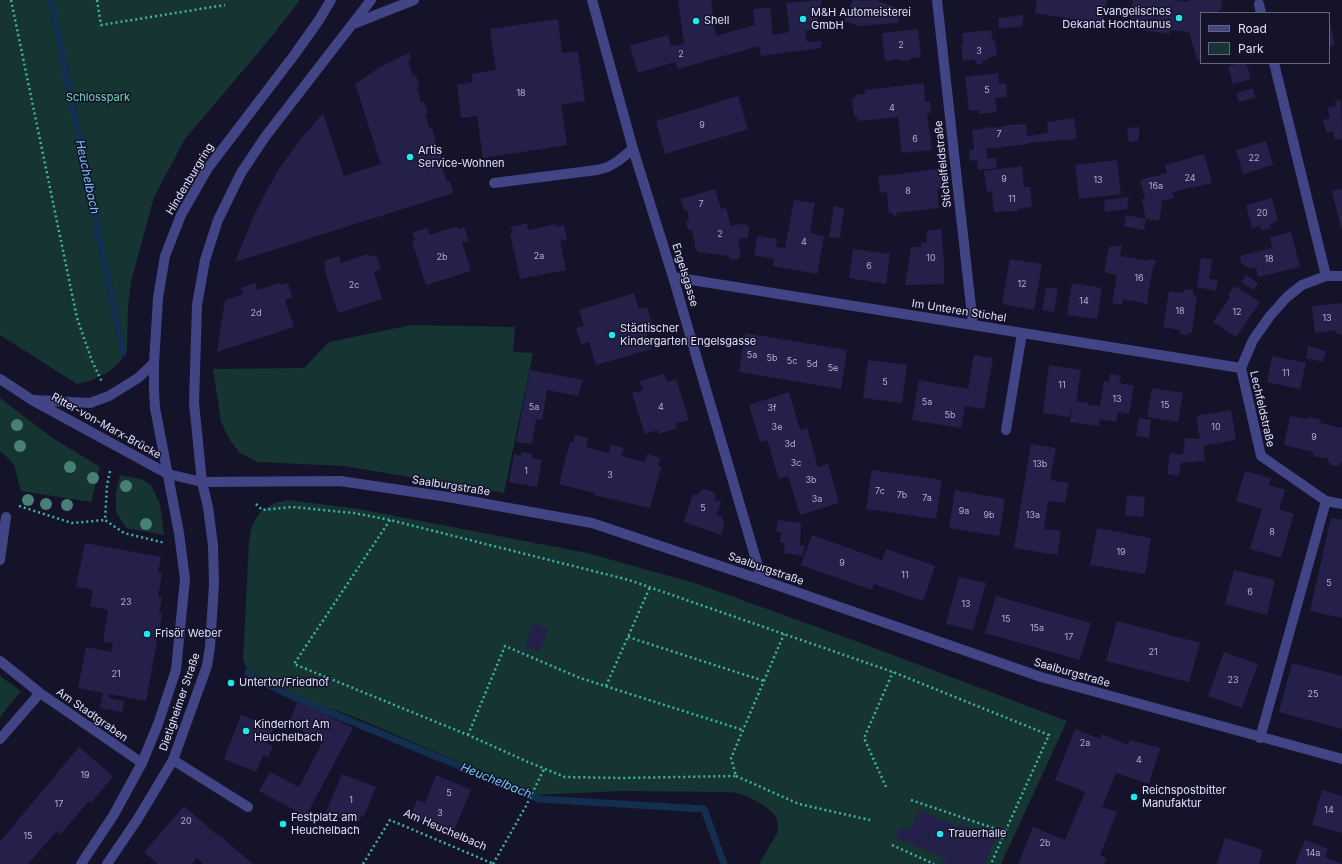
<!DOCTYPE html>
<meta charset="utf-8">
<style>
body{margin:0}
#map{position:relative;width:1342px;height:864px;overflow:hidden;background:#15132a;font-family:Inter,sans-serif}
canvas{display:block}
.legend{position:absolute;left:1200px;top:12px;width:130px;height:52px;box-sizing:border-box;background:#15132a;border:1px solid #66657e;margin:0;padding:5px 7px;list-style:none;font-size:12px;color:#e0dffd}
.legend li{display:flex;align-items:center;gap:8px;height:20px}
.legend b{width:20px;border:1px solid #66657e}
</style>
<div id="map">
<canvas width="1342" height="864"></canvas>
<ul class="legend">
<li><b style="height:5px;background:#414586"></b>Road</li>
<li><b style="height:11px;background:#163431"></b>Park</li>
</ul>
</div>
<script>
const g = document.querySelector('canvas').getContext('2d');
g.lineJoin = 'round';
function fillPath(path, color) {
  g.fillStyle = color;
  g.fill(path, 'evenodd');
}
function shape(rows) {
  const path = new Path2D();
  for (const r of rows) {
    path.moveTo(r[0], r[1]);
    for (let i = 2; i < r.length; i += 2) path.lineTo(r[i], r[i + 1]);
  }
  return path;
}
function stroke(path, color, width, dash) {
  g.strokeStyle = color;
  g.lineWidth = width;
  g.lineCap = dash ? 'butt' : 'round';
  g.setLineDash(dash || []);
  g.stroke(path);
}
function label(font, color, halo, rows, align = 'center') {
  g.font = font + ' Inter,sans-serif';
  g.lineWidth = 3;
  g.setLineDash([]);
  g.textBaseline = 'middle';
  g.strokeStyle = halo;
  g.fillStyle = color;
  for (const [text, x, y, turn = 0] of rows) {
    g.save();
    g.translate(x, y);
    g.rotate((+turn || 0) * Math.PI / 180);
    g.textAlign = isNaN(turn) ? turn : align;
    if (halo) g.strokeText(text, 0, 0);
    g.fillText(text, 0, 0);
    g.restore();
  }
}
const green = shape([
 [0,0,300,0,273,35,185,139,154,197,131,282,128,305,127,350,120,362,107,373,89,381,77,384,0,335],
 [411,325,515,327,513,352,533,353,504,493,344,466,257,462,240,453,231,442,221,422,213,369,304,368,329,342],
 [0,398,54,439,100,467,91,502,21,491,14,465,5,455,0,452],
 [120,475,141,479,151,485,160,504,164,535,126,528,116,512,116,493],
 [288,500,359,509,587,553,698,584,872,647,1067,721,1001,864,759,864,778,832,777,819,774,814,766,807,749,797,737,793,725,792,621,791,536,795,352,716,309,701,247,669,243,660,249,542,251,529,256,518,262,510,275,503],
 [0,676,21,691,0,717]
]);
const stream = shape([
 [51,0,123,353],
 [248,673,265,683,307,703,539,799,704,809,724,864]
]);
const building = shape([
 [678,0,711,0,716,36,755,25,753,9,770,7,773,35,790,32,786,3,822,0,816,29,805,31,807,42,822,41,821,48,761,56,759,46,678,69,675,62,638,73,630,46,668,35,671,46,684,44],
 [853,0,869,1,869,0,875,0,897,8,899,23,859,26,844,21],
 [1037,0,1107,0,1103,24,1035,13],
 [1133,0,1175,0,1188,2,1189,0,1222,0,1221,10,1219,10,1218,13,1201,13,1201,61,1198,62,1189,32,1170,30,1170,34,1129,28],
 [1024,15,1022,26,999,29,998,18],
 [558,19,562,53,578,51,585,101,561,105,567,145,483,158,477,116,461,118,457,85,473,82,471,74,496,70,490,29],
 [1329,19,1335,45,1329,47],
 [918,29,921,57,910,58,910,60,900,61,899,59,885,61,882,33],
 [991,30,993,41,995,41,997,56,987,58,988,60,982,61,982,64,977,65,974,59,963,61,961,45,963,44,962,33],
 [409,53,411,60,408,61,413,76,416,75,419,87,417,88,421,103,424,102,428,113,425,114,430,129,432,128,436,140,434,140,438,155,441,154,445,166,442,167,447,182,450,181,453,193,235,262,255,213,278,170,305,134,323,113,344,176,381,164,355,84,380,67],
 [1241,63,1246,63,1251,79,1233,84,1228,66],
 [998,73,999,84,1006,83,1007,97,995,98,997,112,979,114,979,110,969,111,965,77],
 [924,83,925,102,930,102,931,113,927,113,932,150,902,153,898,117,860,121,854,116,852,100,857,95,865,94,865,90],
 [1253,88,1255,98,1239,102,1236,93],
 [738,96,748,129,665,154,656,121],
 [1341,100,1342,139,1335,140,1333,131,1327,133,1323,120,1330,118,1327,108,1336,106,1335,101],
 [1074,118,1077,139,1028,143,1028,144,986,149,987,159,996,158,997,168,978,170,977,160,970,161,969,150,974,150,972,130,983,129,983,128,993,127,993,128,1007,126,1007,125,1026,124,1027,136,1048,133,1047,122],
 [1140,127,1138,141,1129,142,1127,128],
 [1266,141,1273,165,1243,174,1236,150],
 [1204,154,1212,183,1172,192,1174,198,1161,201,1162,205,1159,221,1146,219,1142,200,1145,199,1140,180,1167,173,1165,165],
 [1117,160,1121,194,1079,199,1075,165],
 [1022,166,1024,187,1030,187,1032,207,1017,209,1018,211,994,212,992,191,987,192,984,171],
 [941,168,943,189,937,190,939,208,896,213,897,216,893,216,893,213,889,213,887,192,880,193,878,176,886,175,886,176],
 [715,189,721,209,726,208,731,226,733,226,737,224,747,225,749,228,748,237,745,239,740,238,738,248,741,251,740,257,736,260,730,259,728,256,699,252,695,248,694,246,695,244,692,231,688,229,686,223,689,219,687,210,684,210,681,199],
 [1342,189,1342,228,1341,228,1332,191],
 [1129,197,1127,209,1105,212,1104,200],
 [1272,198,1278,221,1270,224,1271,228,1261,231,1260,226,1252,228,1246,205],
 [794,200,815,203,810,233,824,236,817,274,773,266,774,259,754,255,757,236,777,239,776,247,785,248],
 [834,206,844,208,840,238,829,237],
 [1126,215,1146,219,1144,230,1124,226],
 [527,223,528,230,556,224,556,227,564,225,567,240,560,241,566,270,520,279,510,234,513,233,511,227],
 [457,226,458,229,464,227,469,241,462,243,471,271,426,285,412,241,415,240,412,233,427,228,430,235],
 [941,229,944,261,944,284,905,285,911,247,921,247,921,243,927,242,926,231],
 [1291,232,1300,267,1258,277,1256,267,1250,269,1241,263,1240,256,1272,248,1270,237],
 [1122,245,1120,256,1149,261,1149,259,1156,260,1154,267,1153,267,1147,300,1148,301,1148,304,1123,299,1122,305,1112,303,1117,275,1104,272,1109,247],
 [853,249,890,254,886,284,849,278],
 [368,254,369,257,376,255,381,269,374,272,382,299,338,313,324,268,326,268,324,261,339,256,341,263],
 [1201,258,1212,259,1209,279,1218,280,1216,291,1197,287],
 [1010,259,1042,264,1034,310,1002,304],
 [1246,275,1258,283,1254,290,1241,282],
 [255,283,257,290,280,283,281,285,288,283,292,297,285,300,294,327,217,352,225,300,243,294,241,288],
 [1072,283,1102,288,1097,319,1067,315],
 [1234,286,1237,288,1237,287,1260,302,1236,337,1213,322,1230,297,1228,295],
 [1046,287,1058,289,1054,312,1042,310],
 [1184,289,1194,290,1193,295,1197,296,1192,332,1186,335,1180,334,1179,330,1163,327,1169,291,1184,293],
 [634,293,639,309,647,307,652,323,644,325,651,349,596,365,589,342,581,344,576,328,584,326,579,310],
 [1342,303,1342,335,1335,333,1336,330,1315,333,1312,306],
 [745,333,847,350,841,389,739,372],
 [1308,346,1326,351,1323,362,1306,358],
 [974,355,993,358,984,409,965,406,961,428,912,420,919,380,968,389],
 [1272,356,1306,363,1300,389,1267,382],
 [868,360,907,365,902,403,863,398],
 [1049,365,1081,370,1076,401,1088,403,1088,405,1100,406,1104,381,1109,382,1110,374,1121,376,1119,383,1134,386,1129,414,1118,412,1116,422,1100,419,1099,426,1070,422,1072,405,1069,417,1043,413],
 [530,370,583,380,578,396,547,390,542,420,536,419,532,444,516,442],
 [664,374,667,382,676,379,689,420,675,424,677,428,659,434,658,430,645,434,632,393,643,390,640,381],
 [1152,388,1183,393,1178,422,1147,417],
 [789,392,800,430,807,428,818,467,828,464,839,503,800,515,788,476,779,479,767,440,760,442,749,405],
 [1231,410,1236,440,1203,446,1205,461,1181,463,1179,476,1167,474,1170,453,1183,455,1185,438,1200,439,1196,416],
 [1290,416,1307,419,1310,417,1319,419,1321,423,1342,428,1342,462,1341,462,1340,465,1337,466,1331,465,1328,461,1329,459,1313,456,1314,452,1284,445],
 [1139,418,1151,420,1149,438,1136,436],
 [575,435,588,438,586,447,609,453,611,445,624,448,621,456,645,462,647,454,660,458,658,466,661,467,650,508,594,495,595,493,559,484,570,442,573,443],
 [1031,444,1056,448,1050,480,1069,483,1065,503,1048,501,1044,529,1061,531,1057,555,1014,548],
 [521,452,533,454,532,458,542,460,537,487,509,482,514,454,521,456],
 [872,470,942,480,936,519,866,509],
 [1245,471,1271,478,1269,485,1285,490,1279,509,1294,514,1281,558,1250,549,1262,509,1236,501],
 [704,489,714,492,716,496,714,500,721,502,716,515,722,517,724,524,721,535,684,522,693,494,698,495,700,491],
 [955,490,1005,499,999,536,949,528],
 [1127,495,1145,497,1143,517,1125,515],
 [1331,518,1342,520,1342,618,1310,611],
 [778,520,801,523,800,545,805,545,803,556,784,553,785,543,780,543,781,532,776,532],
 [1097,528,1151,538,1145,574,1090,565],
 [812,535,882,560,886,549,935,566,923,601,874,584,872,590,801,565],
 [85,543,161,557,158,572,162,573,158,597,162,598,159,613,162,614,146,701,109,694,109,698,124,701,122,712,100,708,103,693,78,688,86,647,111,652,113,643,103,642,108,610,90,606,93,590,76,587],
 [1234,570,1275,580,1267,615,1225,604],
 [959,577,986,583,973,630,946,624],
 [996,596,1091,623,1080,660,985,633],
 [1117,621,1200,643,1189,682,1106,661],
 [534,623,549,629,539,652,525,646],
 [1224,652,1258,664,1242,708,1208,696],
 [1292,663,1342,676,1342,729,1279,712],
 [298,701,353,728,306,816,259,791,270,772,299,787,323,741,288,724],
 [241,715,274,728,267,743,273,746,268,757,263,755,256,772,224,759],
 [1075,729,1100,739,1102,734,1128,745,1130,740,1160,748,1149,784,1116,773,1102,807,1117,812,1100,855,1107,858,1104,864,1018,864,1033,827,1065,840,1085,792,1055,780],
 [79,747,113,776,91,803,89,801,61,834,57,831,28,864,0,864,0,842],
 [342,774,376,787,364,816,362,815,359,821,345,816,344,819,326,812],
 [436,775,471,790,454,830,430,821,429,825,410,817,417,800,425,803],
 [1322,790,1342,796,1342,833,1312,825],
 [184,806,217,835,218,834,253,864,203,864,197,858,192,864,158,864,144,852],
 [919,810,958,827,959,824,995,839,985,864,949,864,942,861,943,857,896,838,901,826,910,830],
 [1225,838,1263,850,1259,864,1217,864],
 [1305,840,1328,849,1325,857,1342,864,1295,864]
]);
const path = shape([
 [11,0,77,318,92,361,102,382],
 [97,0,101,25,225,5],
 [110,471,107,485,105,520,124,533,165,543],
 [256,504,262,510,292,507,354,513,390,520,629,580,893,672,1049,735,1005,832],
 [19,506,72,523,105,520],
 [390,520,294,664,468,735,528,762,565,777,621,778,736,776,731,758,784,634],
 [628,637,764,681],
 [606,686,650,587],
 [468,735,505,646,580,678,743,730],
 [736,776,799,804,870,820],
 [886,787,864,738,893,672],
 [911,800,1005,832,991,864],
 [892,845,934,864],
 [363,864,390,820,494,864],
 [493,864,526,806,544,769]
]);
const service = shape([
 [494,183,597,170,608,167,618,161,633,149],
 [1006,430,1022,333]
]);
const minor = shape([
 [592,0,633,149,673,277,762,580],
 [937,0,973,325],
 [1259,4,1261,13],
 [1274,63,1326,276],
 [1342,276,1326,276,1302,285,1287,297,1270,316,1253,340,1241,368,1261,456,1326,501,1342,504],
 [673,277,1241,368],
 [0,379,32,400,168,474],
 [34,400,90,403,109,396,138,378,154,363],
 [0,560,6,517],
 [0,661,40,693,142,763],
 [1260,738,1326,501],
 [0,739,40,693],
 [173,760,248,807]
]);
const tertiary = shape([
 [353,24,414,0],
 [168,474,202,482,340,481,448,497,592,523,762,580,1041,677,1342,759],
 [81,864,113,816,142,763,158,724,176,670,185,579,179,533,155,408,154,390,154,363,158,298,165,256,181,215,208,168,295,54,319,20,331,0],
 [107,864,137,820,173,760,207,666,210,647,214,584,213,545,208,507,202,482,194,403,197,305,205,260,218,220,241,173,265,137,371,0]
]);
const trees = [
 [17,425],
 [20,446],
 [70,467],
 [93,478],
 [126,486],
 [28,500],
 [46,504],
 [67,505],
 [146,524]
];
const markers = [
 [1179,18,4,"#18ecf0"],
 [803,19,4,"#18ecf0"],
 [696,21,4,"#18ecf0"],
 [410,157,4,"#18ecf0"],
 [612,335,4,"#18ecf0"],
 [147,634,4,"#18ecf0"],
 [231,683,4,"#18ecf0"],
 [246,731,4,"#18ecf0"],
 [1134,797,4,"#18ecf0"],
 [283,824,4,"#18ecf0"],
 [940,834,4,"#18ecf0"]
];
const numberNames = [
 ["2",901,45],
 ["3",979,51],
 ["2",681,54],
 ["5",987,90],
 ["18",521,93],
 ["4",892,108],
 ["9",702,125],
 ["7",999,134],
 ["6",915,139],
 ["22",1254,158],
 ["24",1190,178],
 ["9",1004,179],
 ["13",1098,180],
 ["16a",1156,186],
 ["8",908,191],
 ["11",1012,199],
 ["7",701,204],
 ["20",1262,213],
 ["2",720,234],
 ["4",804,242],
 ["2a",539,256],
 ["2b",442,257],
 ["10",931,258],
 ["18",1269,259],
 ["6",869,266],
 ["16",1139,278],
 ["12",1022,284],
 ["2c",354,285],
 ["14",1084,301],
 ["18",1180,311],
 ["12",1237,312],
 ["2d",256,313],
 ["13",1327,318],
 ["5a",752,355],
 ["5b",772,358],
 ["5c",792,361],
 ["5d",812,364],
 ["5e",833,368],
 ["11",1286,373],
 ["5",885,382],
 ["11",1062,385],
 ["13",1117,399],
 ["5a",927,402],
 ["15",1165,405],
 ["5a",534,407],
 ["4",661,407],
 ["3f",772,408],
 ["5b",950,415],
 ["3e",777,427],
 ["10",1216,427],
 ["9",1314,437],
 ["3d",790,444],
 ["3c",796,463],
 ["13b",1040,464],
 ["1",526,471],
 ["3",610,475],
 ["3b",811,480],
 ["7c",880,491],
 ["7b",902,495],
 ["7a",927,498],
 ["3a",817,499],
 ["5",703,508],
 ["9a",964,511],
 ["9b",989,515],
 ["13a",1033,515],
 ["8",1272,532],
 ["19",1121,552],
 ["9",842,563],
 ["11",905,575],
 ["5",1329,583],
 ["6",1250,592],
 ["23",126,602],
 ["13",966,604],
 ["15",1006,619],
 ["15a",1037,628],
 ["17",1069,637],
 ["21",1153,652],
 ["21",116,674],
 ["23",1233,680],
 ["25",1313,694],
 ["2a",1085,743],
 ["4",1139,760],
 ["19",85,775],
 ["5",449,793],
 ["1",351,800],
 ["17",59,804],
 ["14",1329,810],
 ["3",440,813],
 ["20",186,821],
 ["15",28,836],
 ["2b",1045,843],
 ["14a",1313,853]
];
const poiNames = [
 ["Evangelisches",1171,12,"right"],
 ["Dekanat Hochtaunus",1171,25,"right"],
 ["M&H Automeisterei",811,13],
 ["GmbH",811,26],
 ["Shell",704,21],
 ["Artis",418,151],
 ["Service-Wohnen",418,164],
 ["Städtischer",620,329],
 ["Kindergarten Engelsgasse",620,342],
 ["Frisör Weber",155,634],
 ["Untertor/Friedhof",239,683],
 ["Kinderhort Am",254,725],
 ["Heuchelbach",254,738],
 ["Reichspostbitter",1142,791],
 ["Manufaktur",1142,804],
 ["Festplatz am",291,818],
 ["Heuchelbach",291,831],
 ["Trauerhalle",948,834]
];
const parkNames = [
 ["Schlosspark",98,98]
];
const streetNames = [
 ["Stichelfeldstraße",943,164,-96],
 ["Hindenburgring",190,179,-59],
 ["Engelsgasse",685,275,73],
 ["Im Unteren Stichel",959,311,9],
 ["Lechfeldstraße",1262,409,77],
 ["Ritter-von-Marx-Brücke",106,426,29],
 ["Saalburgstraße",451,486,9],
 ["Saalburgstraße",766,569,19],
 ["Saalburgstraße",1072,673,16],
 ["Dietigheimer Straße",180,702,-71],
 ["Am Stadtgraben",92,715,35],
 ["Am Heuchelbach",445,830,23]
];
const waterNames = [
 ["Heuchelbach",87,177,78],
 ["Heuchelbach",496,781,22]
];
fillPath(green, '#163431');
stroke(stream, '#132e4e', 7);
fillPath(building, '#25204a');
stroke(path, '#3ab6a4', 2.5, [2, 3]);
stroke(service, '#414586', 10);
stroke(minor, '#414586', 10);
stroke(tertiary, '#414586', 10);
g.fillStyle = '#468077';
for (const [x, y] of trees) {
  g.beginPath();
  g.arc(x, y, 6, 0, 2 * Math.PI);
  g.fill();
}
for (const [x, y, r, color] of markers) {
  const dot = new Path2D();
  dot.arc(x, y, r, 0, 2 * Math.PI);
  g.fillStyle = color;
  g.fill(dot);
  stroke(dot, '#15132a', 1.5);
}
label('9px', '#b1afd0', null, numberNames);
label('11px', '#e0dffd', '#15132a', poiNames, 'left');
label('11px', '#6edab6', '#15132a', parkNames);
label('11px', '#e0dffd', '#15132a', streetNames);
label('italic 12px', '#74c5f6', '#15132a', waterNames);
</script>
